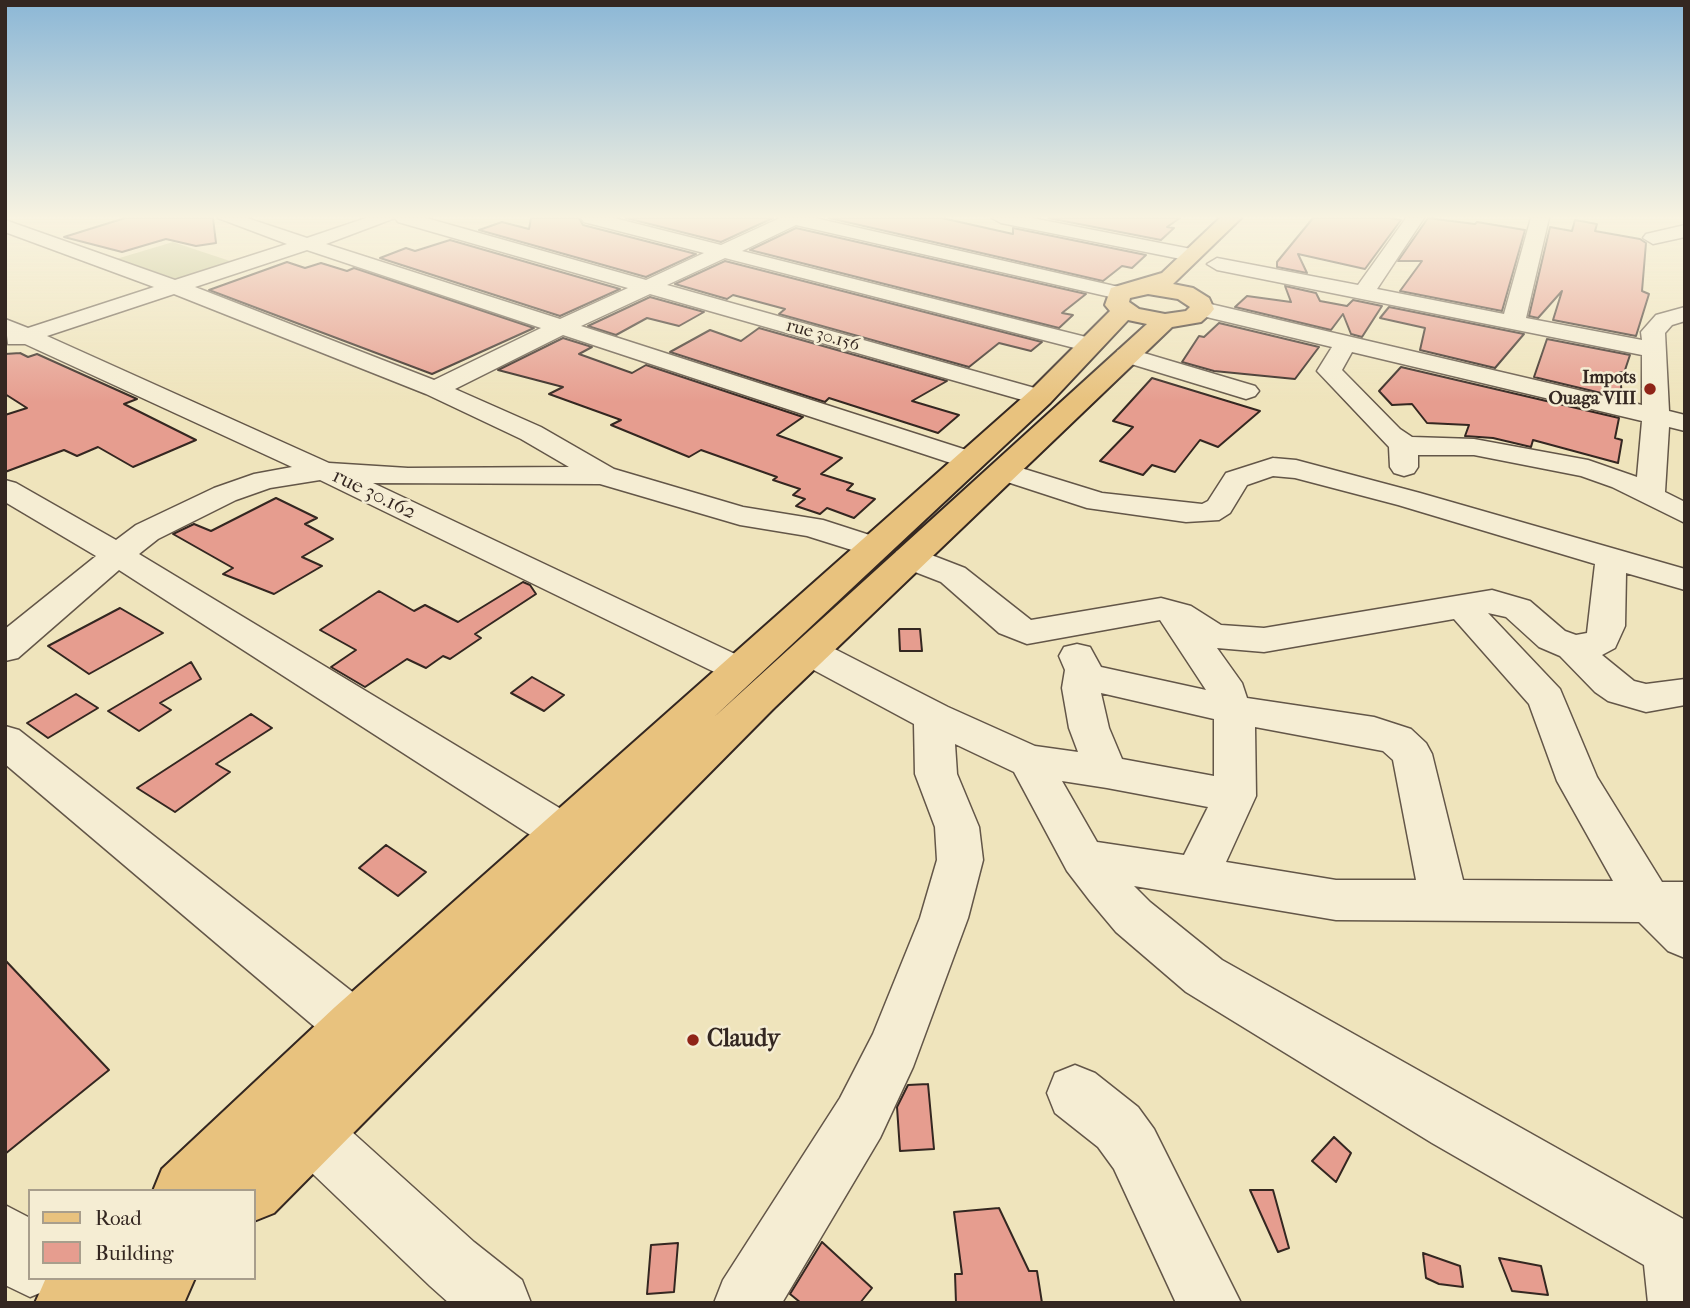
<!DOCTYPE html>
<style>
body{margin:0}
#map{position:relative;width:1690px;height:1308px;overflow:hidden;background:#efe4bc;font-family:"IM FELL French Canon",serif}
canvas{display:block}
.frame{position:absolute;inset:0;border:7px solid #342721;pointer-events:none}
.legend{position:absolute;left:28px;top:1189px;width:228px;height:91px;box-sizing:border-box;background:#f5edd3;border:2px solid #a89e8c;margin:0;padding:9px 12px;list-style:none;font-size:21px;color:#342721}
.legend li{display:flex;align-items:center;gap:14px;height:35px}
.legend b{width:35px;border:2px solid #a89e8c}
</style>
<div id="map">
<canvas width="1690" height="1308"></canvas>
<div class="frame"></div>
<ul class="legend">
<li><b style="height:9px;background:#e8c27e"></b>Road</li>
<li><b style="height:19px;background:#e69d8f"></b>Building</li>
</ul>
</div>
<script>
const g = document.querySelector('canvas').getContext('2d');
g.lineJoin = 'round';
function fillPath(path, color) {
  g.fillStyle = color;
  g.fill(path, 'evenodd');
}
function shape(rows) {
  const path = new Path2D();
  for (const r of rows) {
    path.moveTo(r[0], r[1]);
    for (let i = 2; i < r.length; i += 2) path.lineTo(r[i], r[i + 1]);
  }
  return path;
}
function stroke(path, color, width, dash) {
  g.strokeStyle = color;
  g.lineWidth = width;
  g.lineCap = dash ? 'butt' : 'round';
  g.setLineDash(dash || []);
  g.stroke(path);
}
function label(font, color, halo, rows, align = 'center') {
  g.font = font + ' "IM FELL French Canon",serif';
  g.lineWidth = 5;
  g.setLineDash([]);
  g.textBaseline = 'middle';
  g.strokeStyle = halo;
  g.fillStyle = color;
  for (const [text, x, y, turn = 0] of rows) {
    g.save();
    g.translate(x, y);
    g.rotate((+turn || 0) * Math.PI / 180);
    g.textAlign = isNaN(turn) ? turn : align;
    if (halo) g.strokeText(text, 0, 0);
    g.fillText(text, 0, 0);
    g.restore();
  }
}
const green = shape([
 [173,242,230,261,177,279,116,259]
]);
const building = shape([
 [125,218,213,218,216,243,196,246,166,239,122,252,64,237,125,218],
 [531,218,579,218,583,225,696,254,646,277,479,230,502,222,529,229,531,218],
 [626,218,773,218,721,242,626,218],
 [829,218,942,218,1013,234,1013,228,1146,255,1132,268,1122,266,1103,281,829,218],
 [1048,218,1180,218,1167,227,1174,228,1161,240,1048,218],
 [1313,218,1390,218,1401,220,1365,269,1298,254,1307,273,1277,267,1277,262,1313,218],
 [1428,218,1475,224,1477,222,1525,230,1502,311,1400,291,1422,261,1398,261,1428,218],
 [1575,220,1597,224,1595,231,1640,239,1646,243,1642,291,1649,294,1636,336,1553,320,1562,291,1538,318,1529,316,1550,227,1572,231,1575,220],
 [796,228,1086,294,1062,313,1073,315,1059,328,750,250,796,228],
 [450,240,620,289,560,316,380,258,406,248,415,251,450,240],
 [725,261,1042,342,1031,351,999,343,969,367,779,314,785,309,733,295,727,299,675,284,725,261],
 [287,262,305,268,321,263,347,271,354,268,534,328,432,374,209,290,287,262],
 [1285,286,1316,293,1320,301,1347,306,1353,300,1382,306,1362,337,1351,334,1343,314,1331,330,1235,307,1247,296,1291,302,1285,286],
 [650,297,704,312,679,326,647,318,616,335,588,326,650,297],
 [1389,307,1524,334,1495,368,1420,350,1425,328,1380,318,1389,307],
 [1219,323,1319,347,1295,379,1214,371,1182,362,1199,336,1204,337,1219,323],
 [759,328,947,381,912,401,959,415,938,433,829,398,825,402,670,352,710,330,741,341,759,328],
 [563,338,592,347,579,354,632,373,646,365,803,417,777,435,842,458,821,474,853,484,847,490,875,499,854,518,827,508,820,514,796,506,805,499,793,495,800,489,773,480,777,477,701,450,689,457,611,425,621,420,549,394,563,387,498,370,563,338],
 [1547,339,1630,355,1624,373,1620,372,1622,398,1534,377,1547,339],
 [20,353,28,357,37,354,137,399,124,404,196,440,133,467,98,447,77,456,64,450,5,472,5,415,27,408,5,394,5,354,20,353],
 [1401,367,1619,418,1615,438,1622,440,1618,463,1533,440,1531,447,1493,438,1465,436,1469,425,1427,423,1412,404,1392,405,1379,391,1401,367],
 [1152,378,1260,411,1218,447,1200,440,1175,472,1152,465,1143,475,1100,461,1133,427,1113,421,1152,378],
 [276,498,317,518,305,524,333,539,302,557,322,566,274,594,223,574,233,568,173,534,194,524,211,531,276,498],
 [523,582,530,585,536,594,475,634,481,638,450,659,443,656,426,668,407,659,365,687,331,667,356,650,320,630,379,591,414,611,425,605,458,622,523,582],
 [120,608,163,633,89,674,48,646,120,608],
 [899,629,920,629,922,651,900,651,899,629],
 [191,662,201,679,160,703,171,710,139,731,108,711,191,662],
 [532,677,564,695,544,711,511,693,532,677],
 [76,694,98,708,48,738,27,723,76,694],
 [251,714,272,728,216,764,230,772,175,812,137,788,251,714],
 [386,845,426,872,398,896,359,868,386,845],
 [5,960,109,1070,5,1154,5,960],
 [928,1084,934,1149,900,1151,897,1107,908,1085,928,1084],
 [1334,1137,1351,1153,1336,1182,1312,1161,1334,1137],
 [1250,1190,1273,1190,1289,1248,1278,1252,1250,1190],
 [999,1208,1029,1271,1037,1271,1042,1303,956,1303,955,1274,962,1274,954,1212,999,1208],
 [822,1242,872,1288,860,1303,801,1303,790,1294,822,1242],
 [678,1243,674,1292,647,1294,651,1245,678,1243],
 [1423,1253,1460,1266,1463,1287,1439,1284,1426,1278,1423,1253],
 [1499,1258,1541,1266,1548,1295,1512,1291,1499,1258]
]);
const minor = shape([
 [218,218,247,218,307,238,366,218,395,218,326,244,560,319,628,288,398,222,395,218,426,218,646,280,704,253,584,222,581,218,614,218,721,245,780,218,815,218,1119,287,1130,293,1119,299,796,225,742,251,1098,340,1102,345,1098,350,1090,352,725,258,667,285,1049,392,1053,397,1049,402,1040,405,650,294,581,326,979,454,983,460,979,466,969,469,563,335,455,389,541,427,614,469,743,507,823,520,885,540,890,547,885,554,874,557,807,536,740,525,600,484,373,483,752,662,758,671,752,680,739,684,320,480,270,488,236,500,158,539,139,554,581,821,587,834,581,847,565,852,549,847,119,570,18,658,5,661,5,629,96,556,5,502,5,480,16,483,116,540,136,525,214,488,254,474,292,467,25,344,8,344,5,319,28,328,154,287,5,232,5,220,175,280,287,244,218,218],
 [307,250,541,328,434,380,195,287,307,250],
 [174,294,426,394,521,439,569,467,408,468,329,463,47,336,174,294],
 [992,218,1032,218,1191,249,1201,255,1191,261,1001,223,992,218],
 [1406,218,1424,218,1377,289,1504,314,1531,218,1549,218,1526,318,1642,340,1641,332,1656,315,1685,307,1685,321,1672,325,1665,333,1669,411,1685,415,1685,431,1669,427,1665,492,1685,502,1685,523,1612,487,1581,476,1474,455,1418,455,1418,467,1414,473,1404,476,1394,473,1390,467,1389,447,1317,371,1332,347,1194,314,1191,309,1202,302,1642,405,1642,355,1217,270,1207,264,1217,258,1358,285,1406,218],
 [1352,352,1642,421,1637,477,1588,460,1474,439,1412,437,1400,429,1342,370,1352,352],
 [1685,225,1685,237,1653,244,1643,238,1646,234,1685,225],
 [1127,348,1255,386,1259,391,1255,396,1246,399,1118,360,1115,355,1118,350,1127,348],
 [1273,458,1296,460,1420,493,1685,569,1685,590,1626,573,1625,626,1615,648,1602,655,1634,681,1646,684,1685,679,1685,705,1646,712,1608,701,1595,692,1560,656,1539,647,1506,617,1488,613,1560,689,1597,777,1662,882,1685,882,1685,958,1668,951,1639,922,1336,920,1134,886,1150,902,1222,960,1685,1220,1685,1303,1648,1303,1644,1265,1432,1143,1186,992,1116,932,1090,901,1067,871,1014,772,955,744,957,774,979,827,983,860,968,918,913,1067,880,1138,782,1303,714,1303,723,1280,840,1098,873,1034,920,918,937,860,935,827,915,774,914,724,797,661,792,652,797,643,810,640,823,643,948,707,1035,746,1078,752,1069,728,1062,688,1065,670,1059,656,1064,647,1077,644,1090,647,1101,667,1206,690,1160,620,1027,644,999,633,941,582,897,565,893,558,897,551,909,548,921,551,965,568,1031,620,1161,598,1191,606,1221,625,1264,628,1492,590,1530,601,1565,631,1576,635,1587,633,1595,564,1398,505,1295,478,1273,476,1247,485,1230,513,1219,520,1186,522,1087,508,995,478,990,472,995,466,1005,463,1102,493,1202,504,1208,501,1226,473,1273,458],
 [1454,619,1529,704,1557,781,1613,881,1463,880,1432,754,1426,743,1411,729,1374,717,1247,698,1242,683,1217,648,1264,652,1454,619],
 [1101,693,1214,719,1214,776,1122,759,1109,728,1101,693],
 [1255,727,1383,751,1393,760,1416,880,1336,880,1226,862,1256,796,1255,727],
 [1062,781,1107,788,1208,807,1184,855,1097,842,1062,781],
 [5,726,19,730,373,1008,380,1026,373,1044,354,1051,335,1044,5,764,5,726],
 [1075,1065,1095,1073,1138,1107,1154,1129,1241,1303,1176,1303,1114,1169,1098,1147,1055,1113,1047,1093,1055,1073,1075,1065],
 [311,1104,331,1113,474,1242,522,1280,531,1303,449,1303,430,1286,291,1153,282,1133,291,1113,311,1104],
 [5,1205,30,1218,30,1278,56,1278,52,1288,30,1297,5,1285,5,1205]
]);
const major = shape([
 [1220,218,1241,218,1173,284,1193,288,1209,298,1214,309,1210,314,1201,322,1172,327,773,709,274,1213,254,1221,254,1191,153,1191,162,1169,335,1007,1030,391,1110,311,1105,305,1111,288,1162,273,1220,218],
 [1148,294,1178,299,1190,307,1186,311,1165,314,1139,309,1129,302,1130,298,1148,294],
 [1128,320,1147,324,713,718,1050,403,1128,320],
 [46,1278,195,1278,184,1303,35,1303,46,1278]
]);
const markers = [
 [1650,389,7,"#8f2418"],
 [693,1040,7,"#8f2418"]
];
const farStreetnames = [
 ["rue 30.156",823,336,16]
];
const farPoinames = [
 ["Impots",1636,379],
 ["Ouaga VIII",1636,400]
];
const streetNames = [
 ["rue 30.162",374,495,26]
];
const nearPoinames = [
 ["Claudy",707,1040]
];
fillPath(green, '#c1c28b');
fillPath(building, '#e69d8f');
stroke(building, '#342721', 2);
stroke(minor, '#635648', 3);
stroke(major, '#342721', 4);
fillPath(minor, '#f5edd3');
fillPath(major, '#e8c27e');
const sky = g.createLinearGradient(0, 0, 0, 402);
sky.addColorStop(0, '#8bb7d6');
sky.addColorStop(0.54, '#f8f3e1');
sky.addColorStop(1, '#f8f3e100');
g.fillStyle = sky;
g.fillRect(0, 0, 1690, 402);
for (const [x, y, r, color] of markers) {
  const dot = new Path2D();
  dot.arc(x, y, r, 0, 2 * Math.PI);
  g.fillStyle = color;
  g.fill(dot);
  stroke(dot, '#f5edd3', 2.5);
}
label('18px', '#342721', '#f5edd3', farStreetnames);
label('bold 18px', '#342721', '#f5edd3', farPoinames, 'right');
label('21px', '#342721', '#f5edd3', streetNames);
label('bold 24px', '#342721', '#f5edd3', nearPoinames, 'left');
</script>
